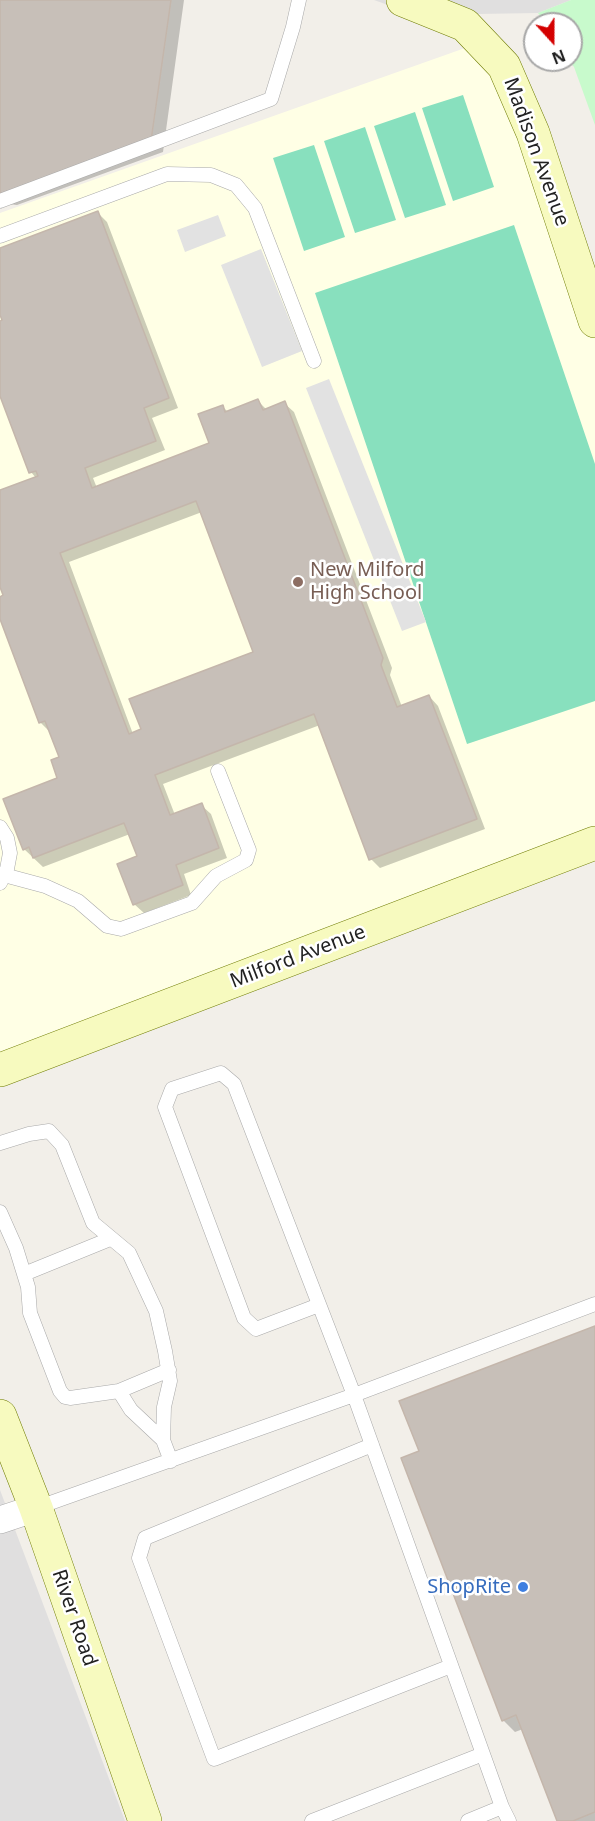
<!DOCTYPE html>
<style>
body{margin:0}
#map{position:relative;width:595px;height:1821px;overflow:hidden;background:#f2efe9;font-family:"Noto Sans",sans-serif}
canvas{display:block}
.north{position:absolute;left:523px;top:12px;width:60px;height:60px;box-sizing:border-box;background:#fff;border:2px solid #a7a7a7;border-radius:50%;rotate:159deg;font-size:16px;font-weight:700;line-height:24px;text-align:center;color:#222}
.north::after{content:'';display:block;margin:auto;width:21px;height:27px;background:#d40000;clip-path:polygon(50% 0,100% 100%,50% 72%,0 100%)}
</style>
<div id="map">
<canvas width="595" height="1821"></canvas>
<div class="north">N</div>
</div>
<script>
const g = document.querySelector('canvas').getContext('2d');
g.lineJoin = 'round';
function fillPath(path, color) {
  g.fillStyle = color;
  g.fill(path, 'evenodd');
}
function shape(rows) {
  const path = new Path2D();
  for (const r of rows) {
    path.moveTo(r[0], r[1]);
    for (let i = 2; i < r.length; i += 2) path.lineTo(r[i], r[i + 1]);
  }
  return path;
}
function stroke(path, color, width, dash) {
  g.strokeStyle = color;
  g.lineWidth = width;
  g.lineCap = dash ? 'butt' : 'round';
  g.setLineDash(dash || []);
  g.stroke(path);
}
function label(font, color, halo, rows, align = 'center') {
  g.font = font + ' "Noto Sans",sans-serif';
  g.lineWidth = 5;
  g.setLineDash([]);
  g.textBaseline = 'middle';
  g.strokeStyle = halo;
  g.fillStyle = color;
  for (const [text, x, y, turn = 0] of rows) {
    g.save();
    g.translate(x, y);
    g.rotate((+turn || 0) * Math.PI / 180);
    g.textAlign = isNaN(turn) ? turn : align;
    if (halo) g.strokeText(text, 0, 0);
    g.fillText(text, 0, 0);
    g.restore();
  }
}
const residential = shape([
 [374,0,571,0,538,13,416,15],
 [0,1490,125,1821,0,1821]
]);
const education = shape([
 [482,42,595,321,595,843,0,1070,0,213]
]);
const park = shape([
 [571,0,595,0,595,125,574,67,569,60,571,60,571,24,546,24,538,13]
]);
const pitch = shape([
 [463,95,494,187,453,201,422,108],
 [415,112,446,205,405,218,374,126],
 [365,127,396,220,355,233,324,141],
 [314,145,345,237,304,251,273,158],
 [514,225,595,464,595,701,467,744,315,293]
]);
const parking = shape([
 [218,215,226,236,185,252,177,230],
 [261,249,302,351,262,367,221,265],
 [329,379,426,622,402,631,306,388]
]);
const shadow = shape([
 [1,0,184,0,163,152,17,205,0,203],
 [97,212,107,222,178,408,152,418,165,450,93,478,97,488,211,444,222,406,228,412,258,401,267,410,284,403,294,412,392,668,390,675,402,707,429,696,438,706,485,829,380,868,371,859,320,725,163,784,175,815,201,805,211,814,227,858,184,874,191,895,144,913,134,904,139,857,130,834,43,867,24,849,59,779,61,758,50,732,40,722,0,615,0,598,5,596,0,583,0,492,36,478,31,472,0,392,0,323,4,321,0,311,0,250],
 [202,512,255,653,143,730,133,734,69,562],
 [595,1328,595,1821,558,1821,523,1729,515,1732,503,1720,420,1452]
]);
const building = shape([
 [0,0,171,0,151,141,5,194,0,193,0,0],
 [98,211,169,398,144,408,156,441,85,468,92,488,209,443,198,414,223,405,225,412,258,399,263,410,285,401,383,658,381,665,397,707,429,695,477,819,369,860,314,714,155,775,170,815,202,803,219,848,176,865,183,885,133,905,117,864,137,856,124,823,33,858,29,847,23,850,3,799,57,778,51,760,59,757,45,721,39,723,0,619,0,597,3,595,0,587,0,490,38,476,36,471,29,473,0,396,0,321,2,320,0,315,0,248,98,211],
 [196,501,253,652,129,699,141,729,129,734,60,553,196,501],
 [595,1326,595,1812,573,1821,557,1821,516,1715,502,1721,401,1458,419,1451,399,1401,595,1326]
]);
const lane = shape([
 [0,201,271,99,293,27,299,0],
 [0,236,167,174,211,175,236,185,255,208,314,361],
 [0,827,7,838,10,853,7,869,0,883],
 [4,875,45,886,78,901,107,926,121,929,192,903,216,876,246,860,249,850,218,771],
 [0,1143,29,1134,49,1131,62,1145,93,1223,129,1253,156,1311,165,1351,170,1381,164,1407,163,1440,171,1461],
 [0,1212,16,1248,28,1287,30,1313,60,1391,65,1397,70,1398,119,1391,131,1410,163,1440],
 [24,1274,110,1239],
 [319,1305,256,1329,244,1318,165,1107,172,1089,221,1073,234,1084,354,1395,502,1807,509,1821],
 [119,1391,169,1370],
 [372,1445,145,1538,139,1558,214,1759,451,1666],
 [36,1508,354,1395,595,1304],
 [312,1821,483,1754],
 [468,1821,502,1807]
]);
const street = shape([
 [0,1520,36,1508]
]);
const secondary = shape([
 [403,0,465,25,504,66,533,133,595,321],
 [0,1070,595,843],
 [0,1416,36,1508,145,1821]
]);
const markers = [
 [298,582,6,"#8d6e63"],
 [523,1587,6,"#3f7fe0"]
];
const streetNames = [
 ["Madison Avenue",536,152,70],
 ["Milford Avenue",298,957,-21],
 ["River Road",74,1618,71]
];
const educationNames = [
 ["New Milford",310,570],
 ["High School",310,593]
];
const shopNames = [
 ["ShopRite",511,1587]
];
fillPath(residential, '#e0dfdf');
fillPath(education, '#ffffe5');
fillPath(park, '#c8facc');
fillPath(pitch, '#88e0be');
fillPath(parking, '#e2e2e2');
fillPath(shadow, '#0003');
fillPath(building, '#c7bfb8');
stroke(building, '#c4b6ab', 1.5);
stroke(lane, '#a9a9a9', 15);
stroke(street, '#a9a9a9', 28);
stroke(secondary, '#707d05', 34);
stroke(lane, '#fff', 14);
stroke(street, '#fff', 27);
stroke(secondary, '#f7fabf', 33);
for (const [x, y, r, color] of markers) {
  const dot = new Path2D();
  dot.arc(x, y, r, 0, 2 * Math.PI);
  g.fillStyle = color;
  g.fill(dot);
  stroke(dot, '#fff', 2);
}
label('20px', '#222', '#fff', streetNames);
label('20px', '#785e54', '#fff', educationNames, 'left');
label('20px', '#366cbe', '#fff', shopNames, 'right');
</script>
